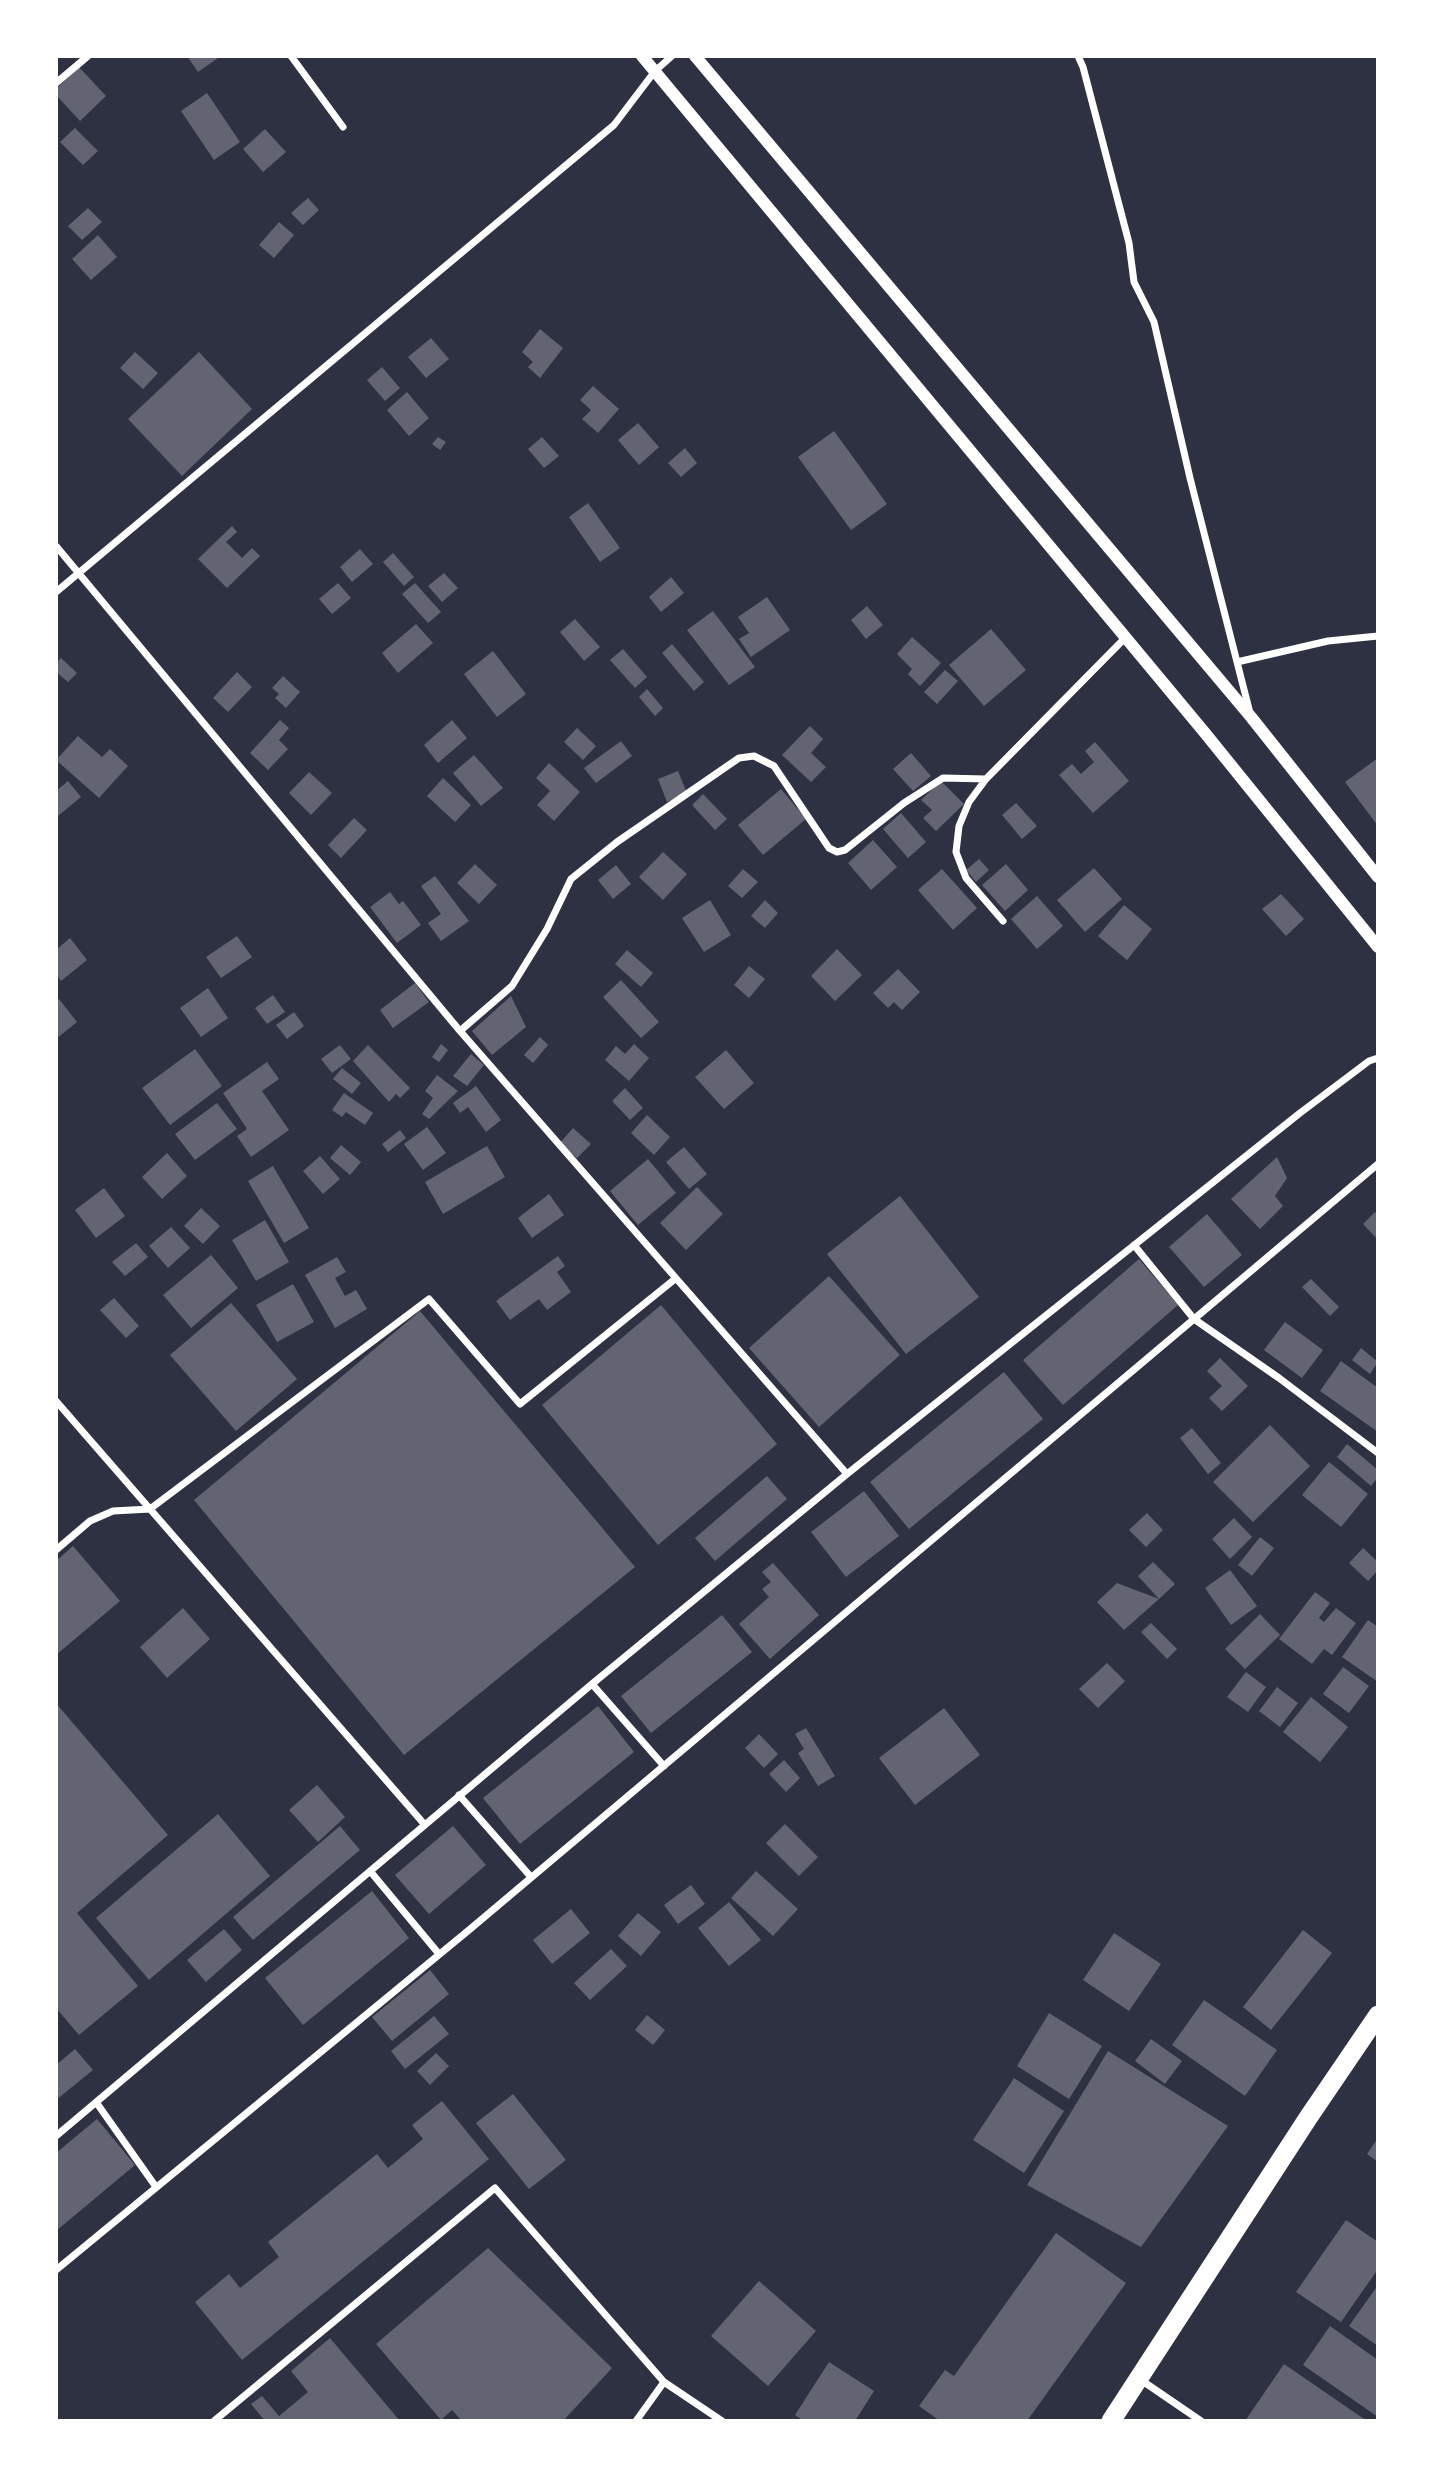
<!DOCTYPE html>
<style>
body{margin:0}
#map{position:relative;width:1434px;height:2477px;overflow:hidden;background:#2d3142;font-family:Quicksand,sans-serif}
canvas{display:block}
.frame{position:absolute;inset:0;border:58px solid #fff;pointer-events:none}
</style>
<div id="map">
<canvas width="1434" height="2477"></canvas>
<div class="frame"></div>
</div>
<script>
const g = document.querySelector('canvas').getContext('2d');
g.lineJoin = 'round';
function fillPath(path, color) {
  g.fillStyle = color;
  g.fill(path, 'evenodd');
}
function shape(rows) {
  const path = new Path2D();
  for (const r of rows) {
    path.moveTo(r[0], r[1]);
    for (let i = 2; i < r.length; i += 2) path.lineTo(r[i], r[i + 1]);
  }
  return path;
}
function stroke(path, color, width, dash) {
  g.strokeStyle = color;
  g.lineWidth = width;
  g.lineCap = dash ? 'butt' : 'round';
  g.setLineDash(dash || []);
  g.stroke(path);
}
const building = shape([
 [187,56,221,56,198,72],
 [79,67,106,96,80,121,56,95,56,89],
 [207,93,240,142,214,160,181,111],
 [75,128,98,151,83,165,60,142],
 [265,129,286,152,263,172,243,149],
 [308,198,319,210,303,225,291,213],
 [88,208,102,222,82,240,68,226],
 [279,222,294,235,274,258,259,245],
 [98,235,117,257,91,280,72,259],
 [540,329,563,348,540,378,528,367,533,362,522,352],
 [431,338,449,359,426,378,408,357],
 [135,352,158,373,143,389,120,368],
 [199,352,252,409,182,476,128,419],
 [382,367,400,388,385,401,367,380],
 [593,386,619,409,598,433,582,419,591,410,580,400],
 [407,392,429,418,409,436,387,410],
 [638,423,659,447,639,465,618,440],
 [834,431,887,504,851,530,798,457],
 [438,437,446,442,440,450,432,444],
 [542,437,559,456,544,468,528,449],
 [685,448,697,463,681,477,668,463],
 [588,503,620,548,600,562,569,517],
 [232,526,237,532,226,542,242,558,252,548,260,556,227,588,198,559],
 [360,549,373,564,352,582,340,567],
 [393,553,414,577,404,586,383,562],
 [444,573,458,588,442,602,428,586],
 [671,577,684,593,661,612,649,597],
 [338,583,351,598,332,614,319,599],
 [415,583,441,612,428,623,402,594],
 [767,597,790,630,751,657,739,639,749,633,738,617],
 [867,606,883,625,866,639,851,620],
 [713,611,755,667,729,685,687,630],
 [575,619,600,647,584,661,560,632],
 [416,624,433,643,398,673,382,653],
 [991,629,1026,670,984,706,949,665],
 [912,637,941,663,920,686,908,674,912,669,897,654],
 [672,644,704,682,694,691,662,653],
 [623,649,647,677,635,688,610,660],
 [493,651,526,694,497,717,464,674],
 [61,658,77,673,68,682,56,672,56,663],
 [945,670,958,681,937,704,924,692],
 [237,672,252,687,228,712,213,698],
 [283,676,300,692,286,708,275,698,279,694,272,688],
 [647,689,663,708,655,716,639,697],
 [280,720,289,728,279,740,288,749,268,770,250,753],
 [452,720,467,738,438,763,424,745],
 [810,726,823,739,811,753,826,767,811,782,782,755],
 [577,728,596,746,583,760,564,742],
 [78,736,102,757,110,749,128,766,99,798,56,760],
 [621,741,632,756,596,783,584,768],
 [1095,742,1129,781,1093,813,1059,775,1072,764,1081,774,1094,762,1085,751],
 [911,753,931,776,913,791,893,769],
 [474,755,503,788,481,806,453,773],
 [1378,758,1378,826,1345,782],
 [549,763,580,792,554,821,537,805,550,791,536,778],
 [678,771,687,793,667,802,658,779],
 [309,772,332,793,311,815,289,793],
 [443,778,471,805,455,822,427,796],
 [68,781,81,797,58,816,56,813,56,791],
 [941,781,964,804,936,831,923,818,932,810,921,800],
 [781,789,806,819,763,855,738,825],
 [703,794,727,819,715,830,692,805],
 [1016,803,1037,826,1022,839,1002,815],
 [901,813,926,842,908,858,883,829],
 [354,818,367,830,341,858,328,845],
 [873,840,897,867,871,890,848,863],
 [663,852,687,874,663,900,639,877],
 [979,859,989,870,976,882,966,870],
 [475,864,497,885,479,904,457,883],
 [1006,864,1028,890,1005,911,982,885],
 [616,865,631,884,613,899,598,880],
 [1094,868,1122,899,1085,932,1057,900],
 [743,869,758,882,742,898,728,886],
 [942,869,977,908,953,930,918,890],
 [435,876,469,921,441,941,428,923,441,914,421,886],
 [390,892,399,904,403,901,421,925,397,943,370,907],
 [1281,894,1304,919,1286,936,1262,909],
 [1037,896,1063,926,1037,949,1011,919],
 [710,900,731,935,704,952,682,918],
 [765,900,778,913,765,928,751,916],
 [1124,905,1152,929,1127,960,1098,936],
 [237,936,252,957,221,978,206,957],
 [70,938,87,960,61,981,56,974,56,950],
 [837,949,862,975,835,1001,811,976],
 [627,950,653,973,641,987,615,964],
 [749,966,765,979,749,998,734,985],
 [898,969,920,992,902,1010,894,1002,888,1008,873,993],
 [621,980,659,1022,641,1038,603,997],
 [415,983,429,1002,393,1028,380,1010],
 [208,988,228,1018,201,1037,180,1008],
 [273,995,285,1012,267,1024,255,1008],
 [511,996,526,1027,492,1055,472,1031],
 [59,999,77,1022,56,1039,56,1001],
 [294,1012,304,1026,287,1039,276,1025],
 [540,1037,548,1045,533,1063,524,1055],
 [441,1044,448,1050,439,1062,432,1057],
 [634,1044,649,1058,629,1081,605,1060,616,1046,625,1054],
 [340,1045,351,1059,332,1073,321,1059],
 [368,1045,410,1088,400,1098,396,1094,389,1102,353,1061],
 [195,1049,222,1086,170,1125,142,1088],
 [726,1050,754,1083,724,1109,695,1077],
 [471,1054,484,1065,467,1086,453,1076],
 [267,1062,279,1079,262,1091,289,1130,251,1157,237,1136,247,1129,223,1093],
 [342,1068,361,1083,352,1094,333,1079],
 [437,1075,458,1091,429,1119,422,1114,433,1098,425,1091],
 [476,1086,501,1120,486,1132,468,1107,460,1113,453,1103],
 [625,1088,643,1108,630,1120,612,1101],
 [344,1093,373,1113,365,1125,346,1112,342,1117,332,1110],
 [217,1103,237,1129,195,1160,175,1134],
 [647,1115,670,1137,654,1155,631,1133],
 [427,1127,446,1153,423,1170,404,1144],
 [573,1128,591,1144,577,1158,560,1143],
 [400,1130,406,1138,388,1152,382,1144],
 [341,1145,361,1162,350,1175,330,1158],
 [487,1146,505,1177,443,1214,425,1182],
 [684,1147,707,1174,689,1189,666,1162],
 [167,1153,187,1176,162,1199,142,1177],
 [320,1156,340,1179,323,1194,303,1171],
 [1277,1157,1287,1178,1275,1196,1283,1206,1260,1229,1231,1199],
 [648,1159,676,1193,638,1225,610,1191],
 [273,1166,309,1228,284,1243,248,1181],
 [697,1187,723,1214,686,1250,660,1223],
 [104,1188,125,1216,96,1238,75,1210],
 [549,1194,564,1215,532,1238,518,1218],
 [900,1196,979,1297,906,1354,827,1254],
 [201,1208,220,1226,203,1244,184,1226],
 [1375,1212,1378,1215,1378,1240,1363,1224],
 [1207,1214,1242,1255,1204,1287,1169,1247],
 [265,1220,289,1262,256,1281,232,1240],
 [171,1227,190,1248,168,1268,149,1246],
 [136,1243,148,1257,125,1276,112,1262],
 [211,1255,238,1288,191,1328,163,1295],
 [558,1256,565,1266,557,1272,571,1292,547,1310,539,1299,510,1320,496,1301],
 [337,1257,346,1272,335,1278,345,1296,356,1290,367,1309,335,1328,305,1275],
 [1139,1259,1178,1305,1063,1405,1023,1360],
 [829,1276,900,1355,819,1427,749,1348],
 [1311,1279,1339,1307,1330,1316,1302,1287],
 [293,1284,314,1322,277,1342,256,1305],
 [114,1298,139,1326,126,1338,100,1310],
 [231,1303,297,1379,236,1431,170,1355],
 [661,1305,777,1444,658,1545,542,1405],
 [420,1311,635,1567,404,1755,194,1500],
 [1285,1322,1323,1350,1302,1378,1264,1350],
 [1361,1348,1378,1362,1370,1374,1352,1360],
 [1220,1358,1248,1386,1222,1411,1209,1398,1222,1386,1207,1371],
 [1341,1361,1378,1388,1378,1432,1320,1391],
 [1004,1372,1043,1419,909,1529,870,1482],
 [1270,1425,1310,1466,1253,1522,1213,1482],
 [1192,1428,1221,1463,1208,1474,1180,1438],
 [1347,1444,1378,1470,1378,1477,1371,1486,1337,1457],
 [1329,1462,1368,1494,1341,1527,1302,1495],
 [767,1476,787,1499,715,1561,695,1538],
 [864,1491,899,1536,846,1577,811,1532],
 [1147,1513,1163,1530,1146,1547,1129,1530],
 [1234,1518,1252,1537,1230,1559,1212,1539],
 [1260,1537,1274,1548,1252,1576,1238,1565],
 [73,1546,120,1601,56,1655,56,1561],
 [1363,1548,1378,1562,1378,1570,1368,1581,1349,1563],
 [1153,1562,1175,1584,1159,1599,1124,1630,1097,1602,1117,1583,1159,1599,1138,1576],
 [773,1563,819,1615,770,1659,739,1624,769,1597,762,1589,771,1582,762,1572],
 [1230,1570,1257,1606,1231,1625,1205,1588],
 [1315,1592,1330,1603,1319,1618,1324,1622,1336,1608,1356,1623,1332,1655,1324,1649,1312,1664,1279,1639],
 [183,1608,210,1639,167,1678,140,1647],
 [1260,1614,1280,1635,1245,1669,1225,1649],
 [722,1615,752,1652,651,1733,621,1696],
 [1368,1620,1378,1627,1378,1682,1342,1657],
 [1151,1623,1177,1649,1167,1659,1141,1632],
 [1107,1663,1125,1681,1098,1708,1079,1689],
 [1343,1667,1369,1686,1349,1713,1323,1694],
 [1246,1672,1266,1687,1248,1712,1227,1697],
 [1277,1687,1298,1703,1280,1727,1259,1711],
 [1311,1697,1348,1727,1320,1762,1283,1732],
 [56,1703,168,1835,77,1913,138,1986,79,2035,56,2008],
 [598,1706,634,1752,520,1844,483,1798],
 [944,1708,980,1755,915,1805,879,1758],
 [806,1728,835,1776,818,1786,798,1753,804,1749,795,1734],
 [759,1734,778,1754,764,1768,745,1748],
 [784,1760,800,1778,786,1792,769,1774],
 [317,1785,345,1817,318,1842,289,1810],
 [218,1814,270,1876,149,1980,96,1918],
 [785,1824,818,1857,799,1876,766,1843],
 [340,1826,360,1850,253,1940,233,1917],
 [453,1826,486,1865,429,1914,395,1875],
 [756,1871,798,1909,773,1936,731,1898],
 [691,1885,705,1904,678,1924,664,1905],
 [372,1891,409,1938,303,2025,265,1978],
 [729,1902,761,1940,729,1966,698,1928],
 [571,1909,590,1933,552,1964,533,1940],
 [638,1913,661,1932,641,1956,618,1936],
 [224,1929,242,1950,206,1982,187,1960],
 [1303,1930,1332,1953,1271,2030,1243,2007],
 [1114,1933,1161,1964,1129,2011,1083,1980],
 [611,1949,627,1966,590,2000,574,1983],
 [430,1970,449,1994,392,2041,372,2017],
 [1204,2000,1277,2050,1245,2096,1172,2045],
 [1049,2013,1102,2046,1069,2099,1017,2066],
 [647,2015,665,2030,653,2045,635,2030],
 [434,2016,449,2034,405,2069,391,2051],
 [1151,2039,1182,2061,1165,2084,1135,2061],
 [75,2049,93,2070,56,2100,56,2065],
 [1108,2051,1228,2126,1141,2247,1027,2185],
 [436,2053,449,2066,430,2085,417,2071],
 [1014,2078,1064,2111,1024,2173,973,2140],
 [513,2094,566,2160,529,2189,476,2123],
 [442,2101,489,2159,242,2360,195,2302,229,2274,240,2288,279,2257,268,2242,377,2154,388,2168,423,2139,412,2125],
 [97,2119,135,2165,56,2231,56,2153],
 [1378,2138,1378,2162,1367,2154],
 [1346,2220,1378,2242,1378,2269,1341,2322,1296,2292],
 [1056,2233,1126,2283,1027,2421,940,2421,919,2406,945,2370,954,2376],
 [488,2248,612,2368,563,2421,462,2421,452,2410,441,2420,376,2344],
 [759,2281,816,2331,768,2386,711,2336],
 [1378,2285,1378,2346,1349,2326],
 [1330,2326,1378,2360,1378,2417,1303,2365],
 [330,2338,400,2421,265,2421,251,2404,262,2396,279,2416,308,2392,291,2371],
 [829,2362,874,2391,855,2421,804,2421,795,2415],
 [1284,2364,1367,2421,1245,2421]
]);
const minor = shape([
 [291,56,343,127],
 [1078,56,1083,67,1129,243,1134,282,1154,322,1190,478,1249,709],
 [56,83,88,56],
 [56,546,460,1031,847,1474],
 [56,592,614,125,655,71,672,56],
 [1237,662,1328,641,1378,636],
 [1003,921,966,878,956,852,959,826,969,802,986,779,1125,638],
 [460,1031,512,986,547,929,571,879,617,842,739,758,754,756,774,766,829,848,837,852,845,850,904,803,943,778,986,779],
 [1134,1245,1194,1319,1279,1378,1378,1453],
 [56,1401,425,1825],
 [56,1550,90,1521,113,1511,150,1509,429,1299,520,1404,675,1279],
 [592,1684,664,1766],
 [459,1795,531,1877],
 [370,1871,439,1954],
 [96,2102,156,2187],
 [56,2136,592,1684,847,1474,1300,1113,1369,1061,1378,1058],
 [56,2270,469,1930,1378,1164],
 [1141,2380,1201,2421],
 [214,2421,495,2188,664,2382,722,2421],
 [636,2421,664,2382]
]);
const tertiary = shape([
 [642,56,1205,733,1378,947],
 [695,56,1251,717,1378,877]
]);
const trunk = shape([
 [1111,2421,1308,2118,1378,2015]
]);
fillPath(building, '#626471');
stroke(minor, '#fff', 7);
stroke(tertiary, '#fff', 12);
stroke(trunk, '#fff', 19);
</script>
